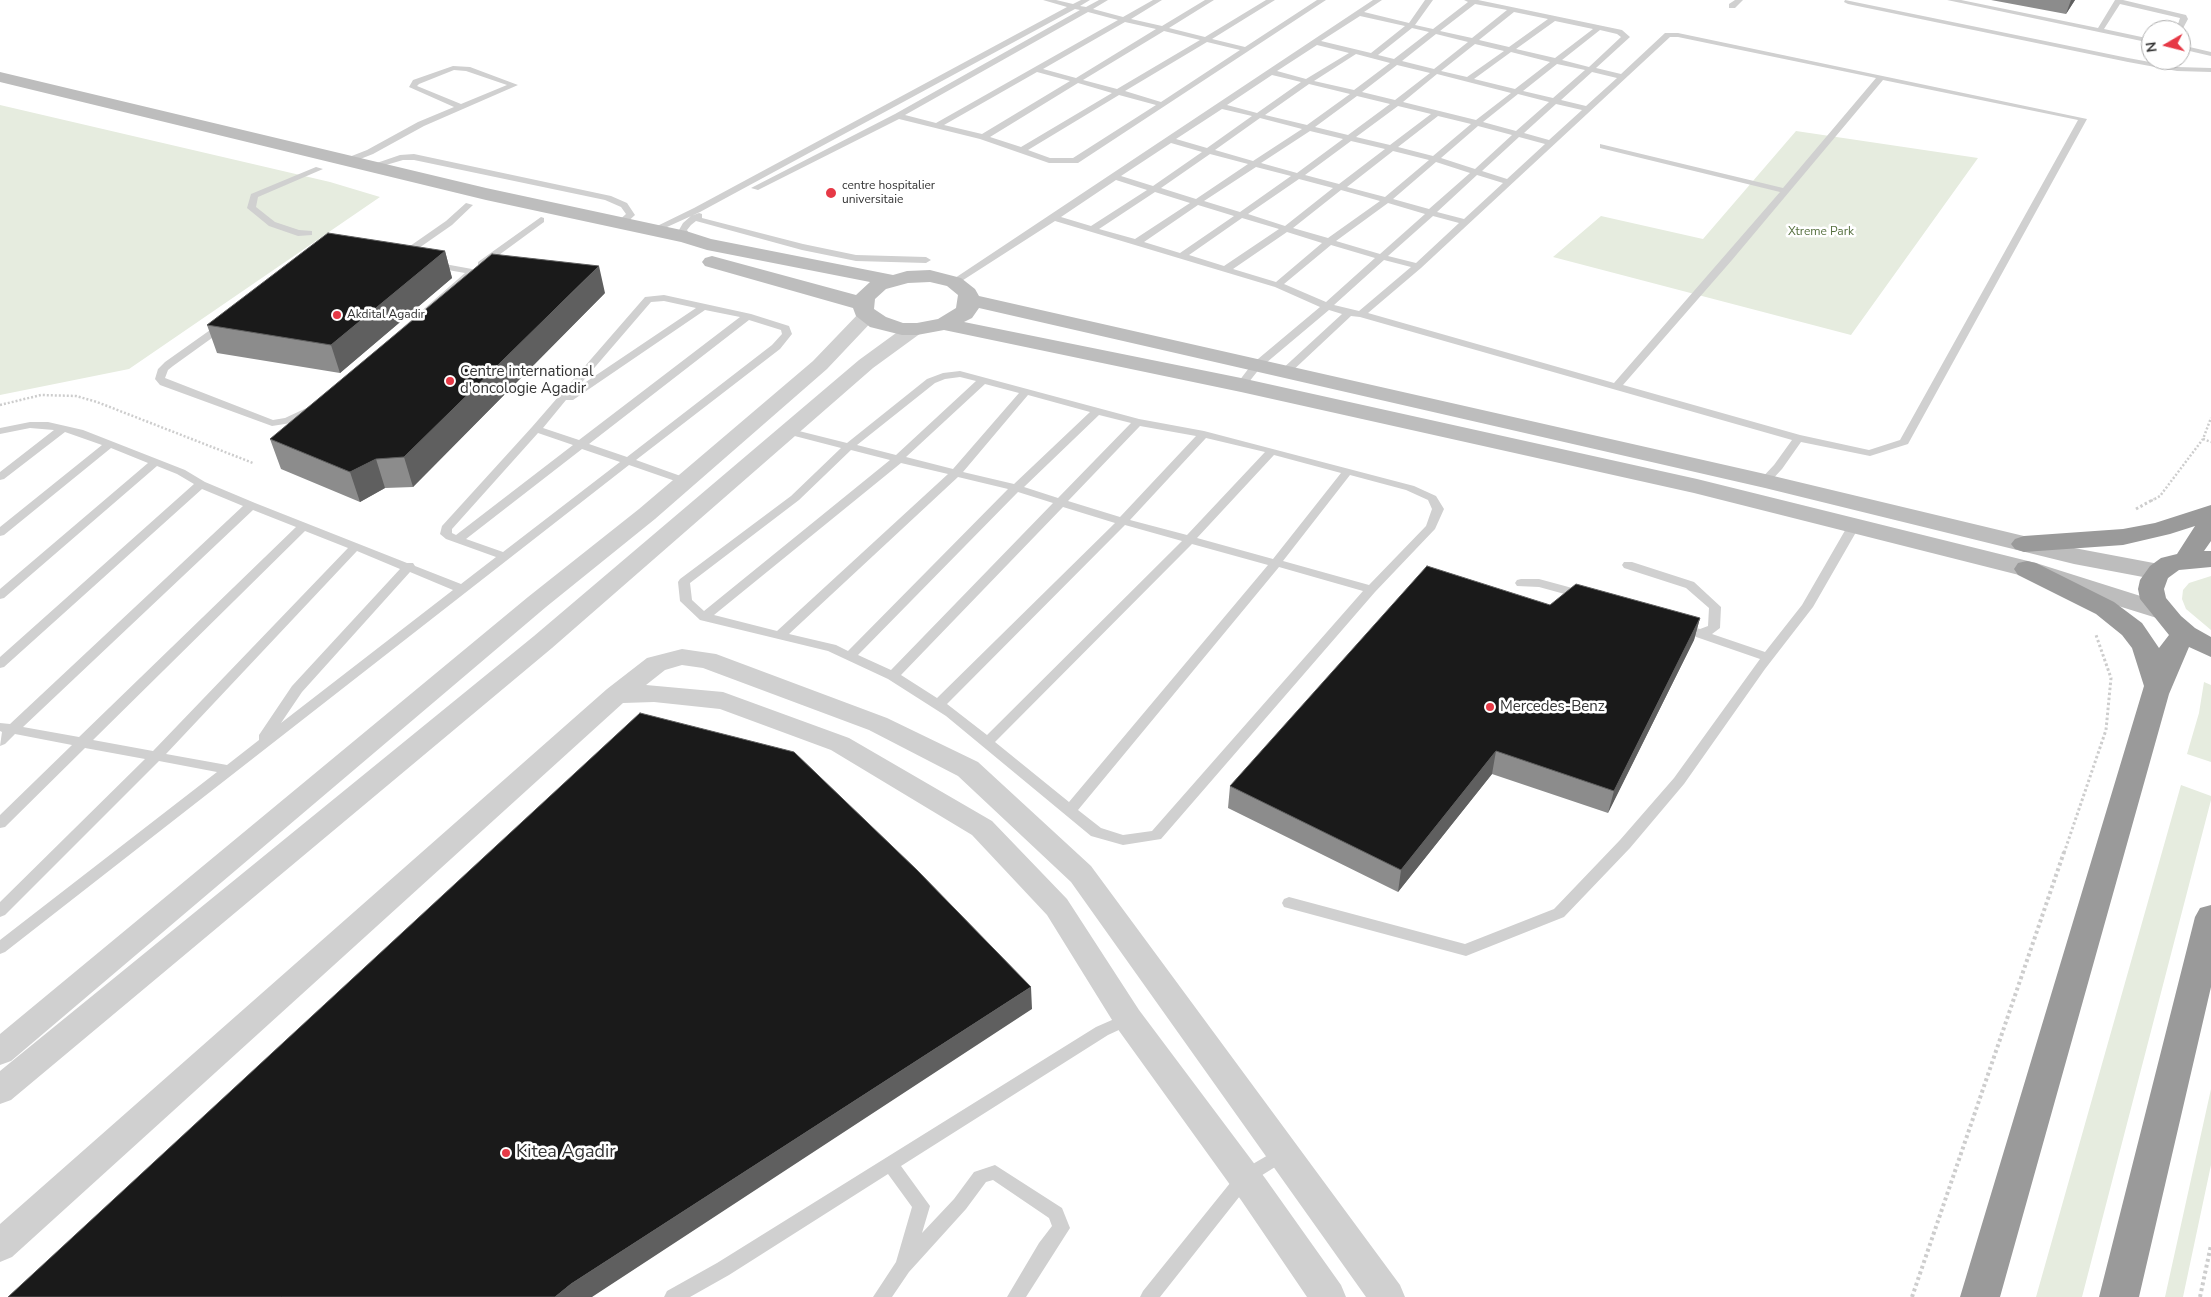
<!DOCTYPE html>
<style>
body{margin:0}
#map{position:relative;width:2211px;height:1297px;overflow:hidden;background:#fff;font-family:"Nunito Sans",sans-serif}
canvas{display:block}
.north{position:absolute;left:2141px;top:20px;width:50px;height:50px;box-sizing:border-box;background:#fff;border:1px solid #adadad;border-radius:50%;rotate:262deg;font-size:14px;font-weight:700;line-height:20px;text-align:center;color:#333}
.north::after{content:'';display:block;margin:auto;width:18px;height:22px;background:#e63946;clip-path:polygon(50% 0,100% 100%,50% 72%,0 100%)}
</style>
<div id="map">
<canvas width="2211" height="1297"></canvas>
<div class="north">N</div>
</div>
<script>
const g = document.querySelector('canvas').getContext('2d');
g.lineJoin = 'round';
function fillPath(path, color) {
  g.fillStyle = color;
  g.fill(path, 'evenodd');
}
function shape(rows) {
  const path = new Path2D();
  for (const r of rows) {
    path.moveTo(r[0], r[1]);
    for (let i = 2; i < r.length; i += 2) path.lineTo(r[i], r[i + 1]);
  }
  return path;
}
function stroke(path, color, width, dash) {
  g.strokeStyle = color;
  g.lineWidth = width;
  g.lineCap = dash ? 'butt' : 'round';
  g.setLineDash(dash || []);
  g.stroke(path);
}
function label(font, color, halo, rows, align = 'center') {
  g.font = font + ' "Nunito Sans",sans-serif';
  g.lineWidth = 5;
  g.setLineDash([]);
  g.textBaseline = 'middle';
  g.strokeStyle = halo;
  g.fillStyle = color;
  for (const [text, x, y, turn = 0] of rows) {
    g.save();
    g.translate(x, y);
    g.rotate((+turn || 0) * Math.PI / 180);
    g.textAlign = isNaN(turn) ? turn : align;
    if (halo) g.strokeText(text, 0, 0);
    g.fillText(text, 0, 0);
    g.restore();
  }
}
const green = shape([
 [0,105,330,182,380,197,129,369,0,395],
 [1796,131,1978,158,1851,335,1553,257,1601,216,1703,239],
 [2211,576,2211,630,2186,609,2182,599,2183,590,2189,583],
 [2204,682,2211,685,2211,762,2187,754,2199,713],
 [2181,785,2211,796,2211,800,2082,1297,2036,1297],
 [2211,1089,2211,1165,2183,1297,2165,1297]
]);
const pathFar2 = shape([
 [0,405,41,395,76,396,97,402,253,463],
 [2203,439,2211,442],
 [2151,501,2160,496,2203,439,2211,418]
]);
const pathFar1 = shape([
 [2136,509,2154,499],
 [2064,853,2106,730,2111,678,2096,635]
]);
const path = shape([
 [1912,1297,2064,852],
 [2200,1297,2211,1245]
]);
const lane = shape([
 [1043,0,1056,0,1073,4,1081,0,1090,0,1080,6,1086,7,1099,0,1108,0,1093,9,1123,17,1153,0,1162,0,1131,19,1162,26,1205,0,1214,0,1169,28,1205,37,1266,0,1275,0,1212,39,1245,47,1317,0,1326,0,1078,163,1049,163,980,139,899,119,758,190,751,188,895,114,1080,10,1075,9,700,212,656,232,649,230,694,208,1067,7,1043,0],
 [1088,12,1118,20,936,123,905,115,1088,12],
 [1125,22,1156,29,1076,78,1043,69,1125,22],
 [1164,31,1200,40,1117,89,1083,80,1164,31],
 [1207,42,1240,50,1161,102,1125,91,1207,42],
 [1037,72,1070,81,982,134,944,125,1037,72],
 [1078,83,1112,93,1021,147,990,137,1078,83],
 [1119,95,1156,105,1073,158,1050,158,1028,150,1119,95],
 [1373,0,1382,0,1364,12,1409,23,1425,0,1433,0,1415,25,1433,29,1468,2,1464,0,1478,0,1622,30,1630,37,1596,68,1621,74,1665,33,1678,33,2087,119,1908,444,1870,456,1801,442,1782,469,1769,483,1765,484,1759,481,1774,465,1792,440,1360,317,1351,316,1288,375,1280,375,1280,371,1342,314,1329,310,1260,368,1245,387,1237,387,1236,385,1252,364,1320,307,1275,287,1055,221,957,284,954,285,949,282,1373,0],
 [1475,4,1507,10,1472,38,1440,31,1475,4],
 [1514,12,1548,19,1509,47,1479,40,1514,12],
 [1360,16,1405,26,1371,53,1321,41,1360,16],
 [1555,21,1593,29,1555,58,1516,49,1555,21],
 [1412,28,1429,32,1394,59,1378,55,1412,28],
 [1600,30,1617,34,1621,37,1589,67,1562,60,1600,30],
 [1436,34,1468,42,1434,69,1402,61,1436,34],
 [1670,37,1678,37,1876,78,1783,188,1600,144,1600,148,1780,192,1614,383,1368,313,1421,268,1670,37],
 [1475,44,1504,51,1467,77,1441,71,1475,44],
 [1317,45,1349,53,1306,79,1277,71,1317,45],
 [1511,52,1550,62,1515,89,1474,79,1511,52],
 [1356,54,1390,63,1354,90,1314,81,1356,54],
 [1557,64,1585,70,1553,98,1523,91,1557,64],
 [1397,65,1430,73,1395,100,1362,92,1397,65],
 [1592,72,1617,78,1586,106,1561,100,1592,72],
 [1437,74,1511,93,1476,120,1403,102,1437,74],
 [1272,75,1301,82,1257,113,1227,105,1272,75],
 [1883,80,2078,120,1900,440,1869,450,1800,435,1623,385,1732,260,1883,80],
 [1309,84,1350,94,1307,125,1265,115,1309,84],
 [1518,94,1549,102,1516,131,1483,122,1518,94],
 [1357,96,1390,104,1348,135,1315,127,1357,96],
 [1556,104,1582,110,1549,140,1524,133,1556,104],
 [1398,106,1431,114,1390,145,1356,137,1398,106],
 [1222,109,1252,116,1207,148,1176,139,1222,109],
 [1438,116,1471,124,1433,156,1398,147,1438,116],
 [1260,118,1302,129,1253,161,1215,150,1260,118],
 [1478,126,1512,135,1475,169,1441,158,1478,126],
 [1310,131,1343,139,1297,173,1261,163,1310,131],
 [1519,137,1545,144,1507,179,1482,171,1519,137],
 [1351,141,1385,149,1339,184,1305,175,1351,141],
 [1171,143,1202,152,1153,186,1121,176,1171,143],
 [1393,151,1429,160,1385,197,1347,187,1393,151],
 [1210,154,1248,164,1196,199,1161,188,1210,154],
 [1436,162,1470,173,1429,209,1393,199,1436,162],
 [1256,167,1291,176,1240,212,1204,201,1256,167],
 [1477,175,1503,183,1464,219,1437,212,1477,175],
 [1299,179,1333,188,1285,226,1248,214,1299,179],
 [1116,180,1147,190,1091,226,1061,217,1116,180],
 [1341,190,1380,201,1328,238,1293,228,1341,190],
 [1155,192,1190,203,1135,239,1099,229,1155,192],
 [1388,203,1425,214,1380,254,1336,241,1388,203],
 [1198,205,1234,216,1180,253,1144,242,1198,205],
 [1433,216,1459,223,1416,263,1388,256,1433,216],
 [1242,218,1279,229,1224,266,1189,255,1242,218],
 [1287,232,1322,243,1276,282,1233,269,1287,232],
 [1331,245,1375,258,1326,302,1284,284,1331,245],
 [1384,260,1411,267,1359,311,1334,305,1384,260],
 [1735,0,1743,0,1735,8,1729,8,1729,4,1735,0],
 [1845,0,2128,58,2177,67,2211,68,2211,72,2177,71,2128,62,1848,4,1844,2,1845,0],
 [1947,0,1961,0,2098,28,2115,0,2123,0,2186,15,2188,19,2181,32,2181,30,2176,30,2180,18,2120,4,2104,29,2151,39,2151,43,1947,0],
 [2181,45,2211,52,2211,56,2181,49,2181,45],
 [453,66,470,67,518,85,424,126,373,154,350,163,344,163,344,159,367,150,418,122,454,107,409,87,413,80,453,66],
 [454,70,466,71,507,85,461,104,417,86,419,84,454,70],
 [414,154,611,196,627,203,635,215,623,226,617,226,617,222,626,214,621,207,605,200,414,160,403,160,369,170,365,167,400,155,414,154],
 [316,167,323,169,258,197,256,207,275,222,299,230,312,231,312,235,298,236,269,226,247,208,251,194,316,167],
 [466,203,473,205,452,225,406,257,472,269,477,272,475,274,323,408,291,423,272,426,160,385,155,379,158,369,165,362,306,262,328,252,351,247,399,256,400,253,446,221,466,203],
 [351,253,465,273,315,404,285,418,273,420,165,378,168,370,173,366,312,266,334,256,351,253],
 [699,213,702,214,702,218,803,244,856,255,926,257,931,260,926,263,856,261,802,250,696,221,691,225,687,230,691,237,689,239,683,239,679,230,683,223,691,216,699,213],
 [541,217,544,218,544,222,484,266,478,266,478,262,541,217],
 [664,295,751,314,789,326,792,334,780,349,636,460,689,479,691,481,689,483,681,483,629,465,5,952,0,954,0,940,217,772,159,761,5,915,0,917,0,902,145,759,85,748,5,827,0,828,0,815,72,745,15,734,5,744,0,746,2,732,0,731,0,723,10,724,243,506,202,489,4,667,0,668,0,657,194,484,177,474,157,466,4,598,0,599,0,589,148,463,111,448,4,535,0,536,0,527,102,445,65,432,4,479,0,480,0,472,54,430,30,428,0,434,0,428,30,422,48,422,83,430,185,470,205,482,255,503,407,563,413,563,415,566,461,584,496,557,446,539,440,534,442,526,532,427,645,297,664,295],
 [664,301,696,308,577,388,651,302,664,301],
 [705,310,740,317,579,440,543,428,566,400,573,400,705,310],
 [749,320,781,330,782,334,772,345,627,457,589,444,749,320],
 [538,433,573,445,456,535,452,533,452,529,538,433],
 [582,449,620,462,503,552,466,539,582,449],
 [253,510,296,527,79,737,23,727,253,510],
 [305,531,348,548,153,751,93,740,305,531],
 [357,551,400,569,292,686,259,735,259,740,227,765,166,754,357,551],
 [410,572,453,590,281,723,302,692,410,572],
 [960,371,1139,419,1204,431,1414,486,1436,496,1444,509,1435,529,1375,592,1161,839,1123,845,1091,836,946,716,888,679,828,651,700,620,680,601,678,582,680,579,791,496,841,448,783,433,782,431,783,429,787,428,847,443,927,379,943,373,960,371],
 [960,377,976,381,896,455,857,445,935,383,945,379,960,377],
 [985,384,1019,393,953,469,906,457,985,384],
 [1028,395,1090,412,1014,484,963,472,1028,395],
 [1099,415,1131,423,1058,498,1024,487,1099,415],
 [1140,426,1196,436,1120,517,1068,501,1140,426],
 [1206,438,1265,452,1187,535,1130,520,1206,438],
 [851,450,890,460,704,611,692,600,690,583,799,500,851,450],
 [1274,455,1341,473,1273,559,1197,538,1274,455],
 [901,463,948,474,777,631,714,615,901,463],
 [1350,475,1406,490,1428,500,1432,509,1426,526,1369,585,1283,561,1350,475],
 [958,477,1008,489,848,651,836,645,789,634,958,477],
 [1018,492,1053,503,891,670,858,655,1018,492],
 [1063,507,1115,523,937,698,901,675,1063,507],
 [1125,525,1182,541,987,735,947,704,1125,525],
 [1192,544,1268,565,1069,802,995,742,1192,544],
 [1279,567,1363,591,1152,831,1123,835,1101,828,1078,810,1279,567],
 [1853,524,1859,527,1813,607,1765,669,1684,784,1630,848,1564,917,1466,956,1284,907,1282,903,1284,899,1289,897,1465,944,1554,909,1620,840,1674,778,1760,659,1676,630,1674,627,1676,624,1680,623,1700,629,1708,626,1709,608,1686,588,1624,568,1622,565,1624,562,1632,562,1694,582,1721,607,1720,628,1712,634,1765,652,1802,605,1847,527,1853,524],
 [1521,579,1539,579,1587,592,1589,595,1583,599,1539,587,1517,586,1515,583,1517,580,1521,579],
 [1128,1013,1134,1015,1136,1019,1134,1023,1108,1035,901,1166,930,1206,922,1233,954,1199,974,1172,995,1165,1062,1208,1070,1228,1026,1297,1007,1297,1039,1243,1052,1226,1049,1218,993,1180,986,1182,966,1209,909,1272,892,1297,873,1297,896,1262,912,1207,888,1174,729,1275,690,1297,664,1297,667,1291,717,1263,1096,1027,1128,1013],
 [1282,1147,1288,1149,1290,1154,1288,1159,1251,1182,1160,1297,1140,1297,1143,1291,1239,1172,1282,1147]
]);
const street = shape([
 [868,309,875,311,878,315,827,369,655,519,546,607,11,1061,0,1065,0,1034,528,597,639,509,813,361,861,311,868,309],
 [914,323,921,325,924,329,921,333,873,368,552,648,11,1100,0,1104,0,1071,534,636,859,360,907,325,914,323],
 [682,649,716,654,887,718,978,762,1091,866,1400,1285,1405,1297,1366,1297,1071,882,958,776,869,730,703,668,682,665,665,670,646,685,723,692,849,738,992,821,1067,899,1139,1010,1265,1178,1341,1285,1346,1297,1307,1297,1241,1200,1117,1028,1047,915,972,835,831,750,720,709,654,702,623,703,12,1257,0,1262,0,1224,607,689,647,658,682,649]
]);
const secondary = shape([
 [0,72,486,188,686,231,711,239,893,275,907,271,930,270,961,278,975,289,979,296,1765,474,2074,548,2159,564,2168,566,2172,572,2168,578,2159,580,2074,564,1765,488,979,308,972,318,964,322,1241,378,1697,479,2036,563,2169,605,2173,611,2169,617,2160,619,2019,575,1694,493,1241,392,944,330,917,335,902,335,870,327,856,316,853,308,705,266,702,262,705,258,712,256,856,295,870,282,707,250,681,242,486,200,0,82,0,72],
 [930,282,947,286,958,295,956,308,938,319,917,323,903,323,886,317,874,309,875,299,886,289,908,283,930,282]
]);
const highway = shape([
 [2211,505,2211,541,2204,551,2211,551,2211,567,2179,570,2168,578,2164,589,2166,598,2181,616,2195,628,2211,637,2211,657,2189,647,2169,694,2000,1297,1960,1297,2144,686,2132,648,2122,635,2096,614,2018,575,2014,569,2018,563,2027,561,2036,563,2114,602,2142,623,2159,648,2169,635,2140,599,2138,589,2140,580,2150,566,2161,558,2177,554,2195,526,2170,534,2123,545,2024,552,2015,549,2011,544,2015,539,2024,536,2123,529,2155,523,2211,505],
 [2211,905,2211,987,2139,1297,2099,1297,2195,917,2200,908,2211,905]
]);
const wall = shape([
 [1991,0,2075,0,2066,14],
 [445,251,452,278,340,373,217,353,207,325],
 [605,293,413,487,385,488,360,502,281,469,270,439],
 [1550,605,1700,618,1694,640,1608,813,1492,774,1398,892,1228,808,1230,786]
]);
const shadedWall = shape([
 [2071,0,2075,0,2066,14],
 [445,251,452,278,340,373,331,345],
 [599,266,605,293,413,487,404,457],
 [376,459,385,488,360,502,350,472],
 [1700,618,1694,640,1608,813,1614,791],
 [1496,751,1492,774,1398,892,1401,870],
 [1031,987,1032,1009,592,1297,555,1297,571,1284]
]);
const building = shape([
 [328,233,445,251,331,345,207,325,328,233],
 [492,254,599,266,404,457,376,459,350,472,270,439,492,254],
 [1427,566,1550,605,1576,584,1700,618,1614,791,1496,751,1401,870,1230,786,1427,566],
 [640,713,794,752,917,870,1031,987,571,1284,555,1297,8,1297,640,713]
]);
const markers = [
 [831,193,6,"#e63946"],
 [337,315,5,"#e63946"],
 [450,381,5,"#e63946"],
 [1490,707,5,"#e63946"],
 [506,1153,5,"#e63946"]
];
const farPoinames = [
 ["centre hospitalier",842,186],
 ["universitaie",842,200],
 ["Akdital Agadir",347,315]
];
const farParknames = [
 ["Xtreme Park",1821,232]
];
const poiNames = [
 ["Centre international",460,372],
 ["d'oncologie Agadir",460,389],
 ["Mercedes-Benz",1500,707]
];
const nearPoinames = [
 ["Kitea Agadir",516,1153]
];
fillPath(green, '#e6ecdf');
stroke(pathFar2, '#cdcdcd', 2.5, [2, 2]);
stroke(pathFar1, '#cdcdcd', 3, [2.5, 2.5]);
stroke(path, '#cdcdcd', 4, [3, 3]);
fillPath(lane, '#d0d0d0');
fillPath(street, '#d0d0d0');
fillPath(secondary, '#bdbdbd');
fillPath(highway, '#9a9a9a');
fillPath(wall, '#8c8c8c');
fillPath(shadedWall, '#5f5f5f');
fillPath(building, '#1a1a1a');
stroke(building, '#5f5f5f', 1);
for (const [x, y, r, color] of markers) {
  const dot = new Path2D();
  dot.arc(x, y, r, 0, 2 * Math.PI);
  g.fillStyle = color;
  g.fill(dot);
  stroke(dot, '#fff', 2);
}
label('12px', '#333', '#fff', farPoinames, 'left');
label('12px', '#56703f', '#fff', farParknames);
label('15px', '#333', '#fff', poiNames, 'left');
label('18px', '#333', '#fff', nearPoinames, 'left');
</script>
